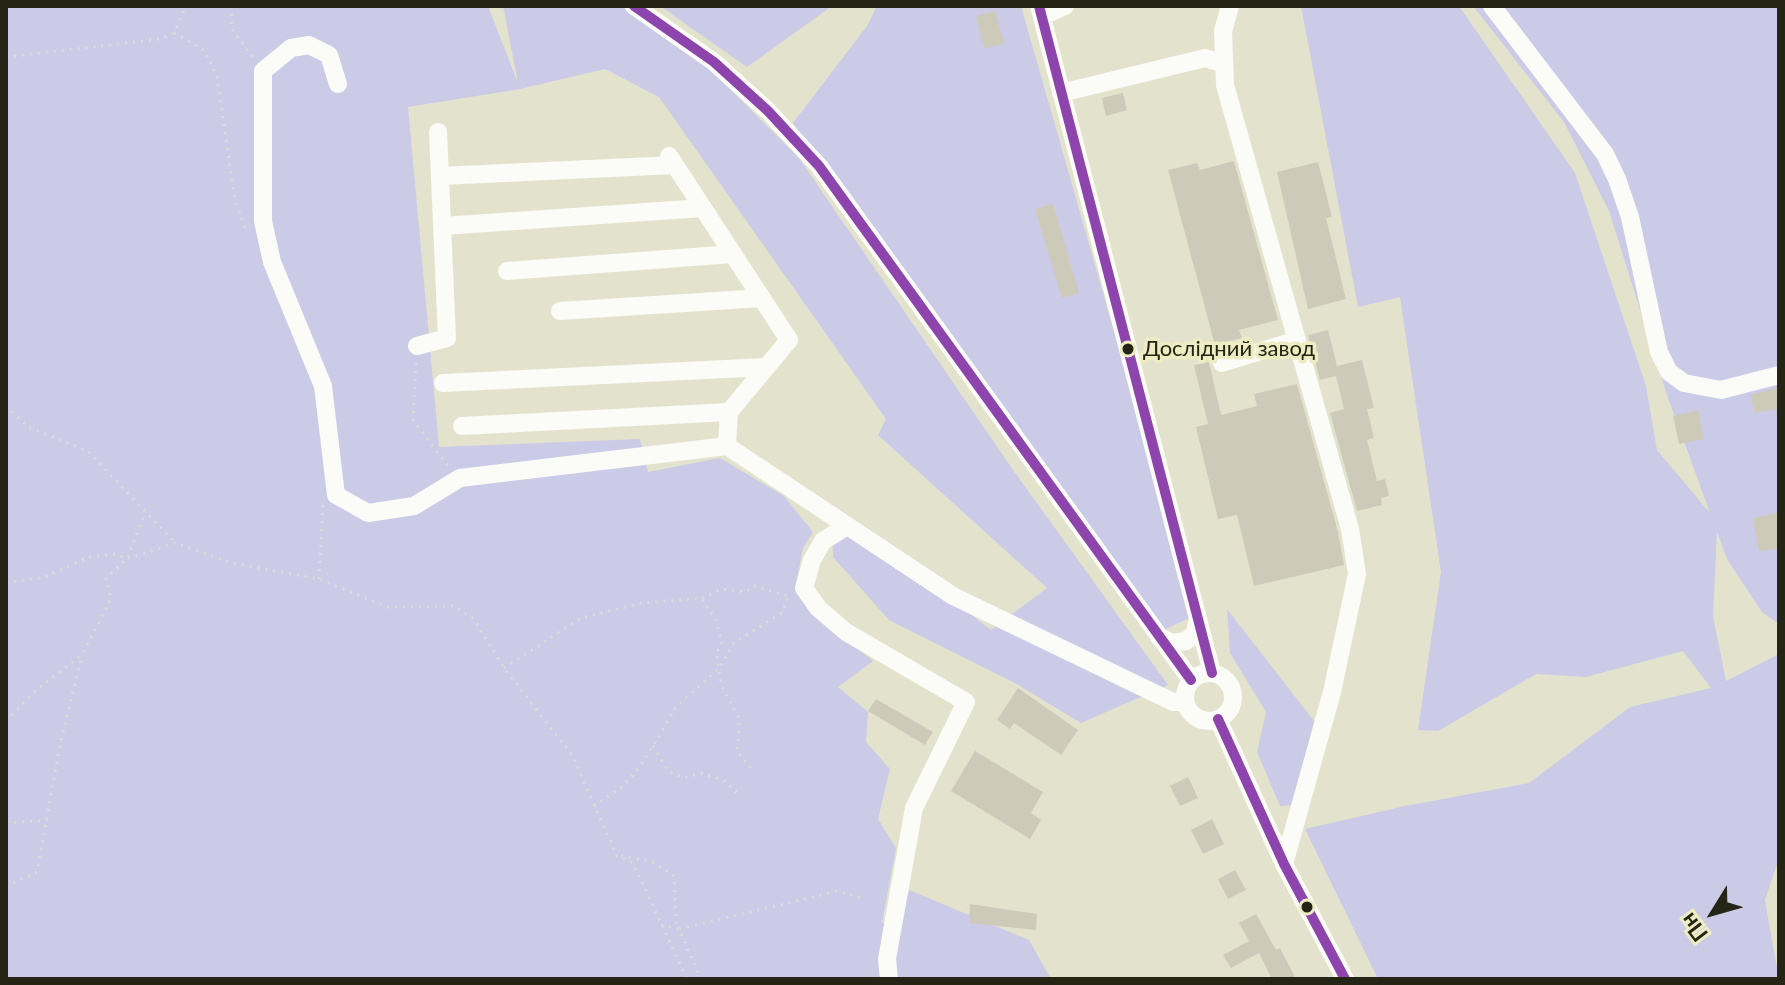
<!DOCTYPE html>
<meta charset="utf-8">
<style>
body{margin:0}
#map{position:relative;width:1785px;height:985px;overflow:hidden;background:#e3e3cd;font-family:Lato,sans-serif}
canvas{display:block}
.frame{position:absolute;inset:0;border:8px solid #252515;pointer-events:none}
.north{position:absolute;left:1673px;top:873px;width:80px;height:80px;-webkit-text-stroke:6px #edecc3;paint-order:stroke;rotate:233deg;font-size:22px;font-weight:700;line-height:32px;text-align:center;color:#252515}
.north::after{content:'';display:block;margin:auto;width:28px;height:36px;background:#252515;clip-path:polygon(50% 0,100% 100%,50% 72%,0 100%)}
</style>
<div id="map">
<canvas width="1785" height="985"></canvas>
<div class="frame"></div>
<div class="north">Пн</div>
</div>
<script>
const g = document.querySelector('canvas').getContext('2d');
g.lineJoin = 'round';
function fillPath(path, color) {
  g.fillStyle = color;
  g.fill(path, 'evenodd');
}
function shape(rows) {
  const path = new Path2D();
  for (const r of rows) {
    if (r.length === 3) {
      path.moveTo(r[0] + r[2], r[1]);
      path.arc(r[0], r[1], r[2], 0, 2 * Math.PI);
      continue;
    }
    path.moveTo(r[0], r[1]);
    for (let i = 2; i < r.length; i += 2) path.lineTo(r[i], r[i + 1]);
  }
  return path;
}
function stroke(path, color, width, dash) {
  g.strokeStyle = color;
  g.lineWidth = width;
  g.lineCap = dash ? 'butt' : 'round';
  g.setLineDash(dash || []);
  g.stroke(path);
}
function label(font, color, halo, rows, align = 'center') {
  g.font = font + ' Lato,sans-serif';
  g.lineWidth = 7;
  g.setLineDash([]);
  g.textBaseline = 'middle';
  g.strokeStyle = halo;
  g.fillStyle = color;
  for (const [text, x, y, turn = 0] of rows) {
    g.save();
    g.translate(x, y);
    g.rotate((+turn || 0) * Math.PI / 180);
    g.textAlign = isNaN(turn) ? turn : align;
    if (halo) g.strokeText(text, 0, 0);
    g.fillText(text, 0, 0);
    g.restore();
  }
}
const green = shape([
 [6,6,488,6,518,83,503,6,621,6,709,68,799,158,1011,467,1168,685,1081,723,1015,683,889,620,833,557,832,506,991,630,1047,588,878,435,886,419,659,97,605,69,520,89,408,107,439,447,640,439,648,472,720,458,784,496,813,532,803,548,796,584,813,612,873,661,838,687,868,712,866,742,890,769,878,819,896,848,882,923,899,927,909,890,1029,940,1051,979,6,979],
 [660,6,832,6,747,67],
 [877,6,1021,6,1195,615,1162,631,793,123,867,26],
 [1301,6,1459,6,1575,173,1646,386,1657,450,1710,513,1666,392,1609,211,1564,122,1473,6,1779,6,1779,624,1762,612,1727,559,1717,532,1713,616,1726,681,1779,654,1779,858,1765,900,1779,979,1378,979,1305,829,1405,806,1529,783,1630,707,1711,688,1683,651,1586,677,1536,674,1438,731,1418,730,1441,572,1400,297,1358,307],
 [1227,609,1314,721,1295,805,1280,806,1257,752,1266,712,1230,653]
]);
const building = shape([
 [995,11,1004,43,985,49,976,16],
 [1123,93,1127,110,1106,116,1102,98],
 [1234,161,1278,320,1239,330,1242,338,1215,345,1168,170,1197,163,1200,170],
 [1318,162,1332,217,1326,218,1346,299,1308,309,1277,172],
 [1053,204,1079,293,1062,298,1035,209],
 [1328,330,1337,366,1362,360,1374,408,1367,409,1374,438,1367,440,1377,481,1385,479,1389,496,1381,498,1382,505,1357,511,1330,413,1344,409,1336,376,1320,380,1308,335],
 [1209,362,1221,415,1257,406,1254,394,1297,384,1338,532,1344,565,1254,586,1237,515,1218,519,1196,427,1208,424,1194,365],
 [1779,387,1779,409,1754,413,1751,395],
 [1698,410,1704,439,1679,444,1673,416],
 [1779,513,1779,548,1759,551,1753,518],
 [1018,688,1078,730,1061,755,1014,723,1010,729,997,720],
 [876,699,933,732,925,745,868,711],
 [975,751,1043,792,1031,813,1041,820,1030,839,951,791],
 [1188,777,1198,798,1180,806,1170,786],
 [1212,819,1224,844,1203,854,1191,830],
 [1235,870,1246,890,1228,899,1218,879],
 [970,904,1037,914,1036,930,969,923],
 [1256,914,1276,950,1280,948,1296,979,1272,979,1259,953,1231,968,1223,955,1249,941,1239,923]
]);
const path = shape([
 [232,6,231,28,254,59],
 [174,33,205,51,217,77,235,200,247,233],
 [6,57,160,39,174,33,186,6],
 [416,363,413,420,449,467],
 [6,406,28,427,88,451,175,543],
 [319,579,323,504],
 [6,583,45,577,89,557,116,554,127,559,175,543,232,563,319,579,387,607,454,606,474,619,504,668,572,755,617,856,633,863,687,979],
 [702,598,722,589,746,592,754,586,788,596],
 [504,668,581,618,642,603,702,598,717,622,722,645,716,652,722,687,740,720,737,751,751,768],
 [6,721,36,690,82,655,111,599,106,578,127,559,145,512],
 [653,746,668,771,685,778,701,773,725,781,741,797],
 [594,806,622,787,639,768,677,706,719,668,734,643,783,612,788,596],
 [6,823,48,820],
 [621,856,651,861,674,876,676,922,679,929,838,891,862,898],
 [6,886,37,872,60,745,82,655],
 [661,925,679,929,701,979]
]);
const minor = shape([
 [634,6,714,62,768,111,819,166,1191,680],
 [1039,6,1212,673],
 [1230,6,1223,31,1225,85,1350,529,1357,574,1332,692,1284,864],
 [1492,6,1605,154,1617,179,1630,217,1659,352,1669,372,1684,383,1721,390,1779,375],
 [1042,16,1065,6],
 [338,84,329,55,309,45,291,48,263,71,263,221,272,262,323,386,336,495,368,513,414,506,460,478,727,446],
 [1061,93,1205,58,1224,64],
 [669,156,789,340,729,412,727,446,953,596,1173,702,1185,702],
 [440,176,675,165],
 [443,226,703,208],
 [507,271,733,254],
 [560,311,762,298],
 [417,346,447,338,438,132],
 [1222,363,1297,340],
 [443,383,766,367],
 [462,426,729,412],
 [847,526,823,541,812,560,804,588,818,608,846,632,966,702,914,808,887,959,889,979],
 [1159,637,1173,643,1186,641,1195,633,1197,623],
 [1209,697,24],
 [1218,719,1284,864,1345,979]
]);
const bus1 = shape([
 [634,6,714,62,768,111,819,166,1191,680],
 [1039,6,1212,673],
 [1218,719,1284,864,1345,979]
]);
const markers = [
 [1128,349,7,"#252515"],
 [1307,907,7,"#252515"]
];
const busNames = [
 ["Дослідний завод",1143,349]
];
fillPath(green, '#cbcae7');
fillPath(building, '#cecab9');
stroke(path, '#dbdbd5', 3, [2, 6]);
stroke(minor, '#fbfbf8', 18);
stroke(bus1, '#8e44ad', 10);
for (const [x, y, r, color] of markers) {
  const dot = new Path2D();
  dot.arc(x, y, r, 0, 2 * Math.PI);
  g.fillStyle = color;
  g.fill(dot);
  stroke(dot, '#edecc3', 3);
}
label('22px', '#252515', '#edecc3', busNames, 'left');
</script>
